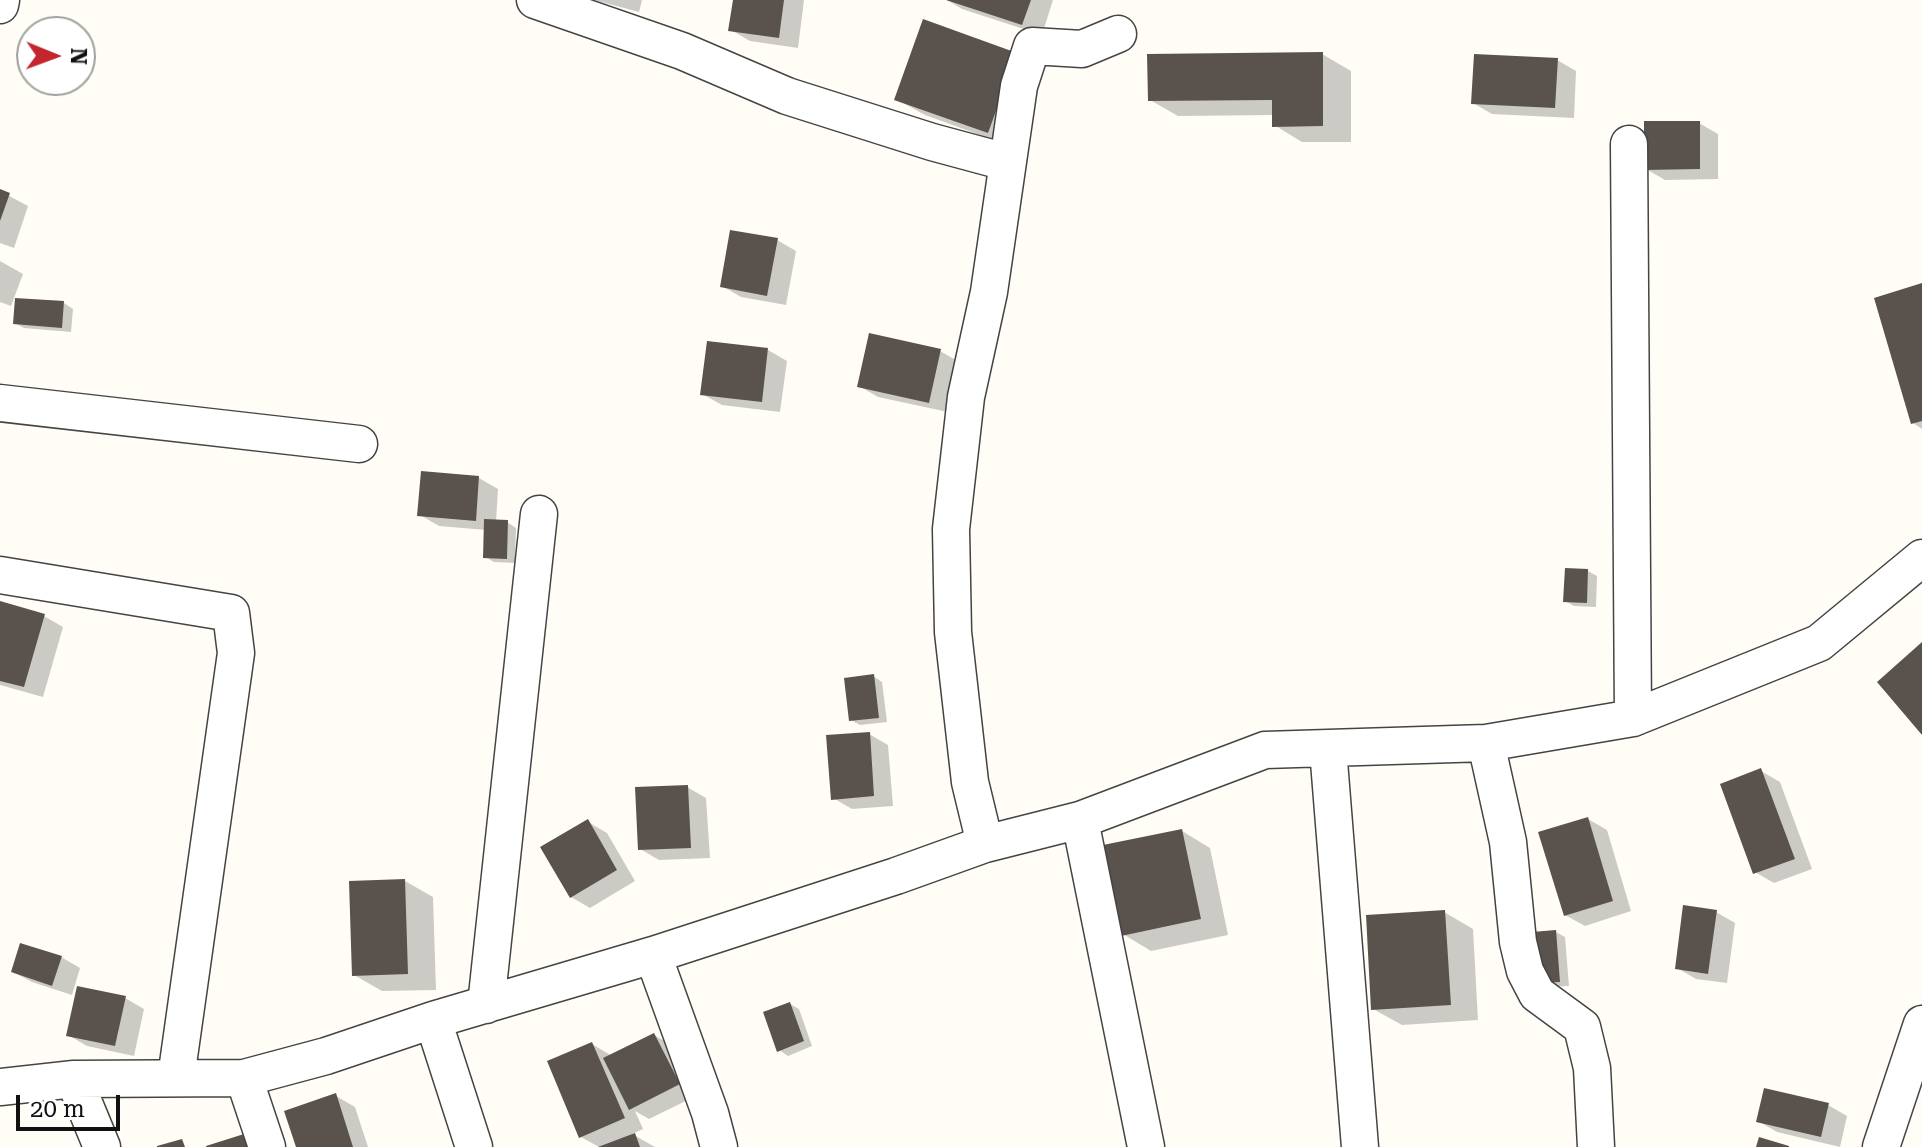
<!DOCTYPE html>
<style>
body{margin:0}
#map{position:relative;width:1922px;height:1147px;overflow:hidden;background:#fffdf5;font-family:"Roboto Serif",serif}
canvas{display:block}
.north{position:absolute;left:16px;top:16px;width:80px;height:80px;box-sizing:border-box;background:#fff;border:2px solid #a0a0a0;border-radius:50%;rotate:91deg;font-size:22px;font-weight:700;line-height:32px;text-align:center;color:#111}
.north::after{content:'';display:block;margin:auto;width:28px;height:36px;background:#c4262e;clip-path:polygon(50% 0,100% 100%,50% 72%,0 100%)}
.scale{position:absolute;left:16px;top:1095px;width:104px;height:36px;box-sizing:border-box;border:4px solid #111;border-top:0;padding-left:10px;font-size:24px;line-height:28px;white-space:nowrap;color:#111;-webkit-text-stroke:6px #fff;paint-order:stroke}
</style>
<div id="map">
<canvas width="1922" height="1147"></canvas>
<div class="north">N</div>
<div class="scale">20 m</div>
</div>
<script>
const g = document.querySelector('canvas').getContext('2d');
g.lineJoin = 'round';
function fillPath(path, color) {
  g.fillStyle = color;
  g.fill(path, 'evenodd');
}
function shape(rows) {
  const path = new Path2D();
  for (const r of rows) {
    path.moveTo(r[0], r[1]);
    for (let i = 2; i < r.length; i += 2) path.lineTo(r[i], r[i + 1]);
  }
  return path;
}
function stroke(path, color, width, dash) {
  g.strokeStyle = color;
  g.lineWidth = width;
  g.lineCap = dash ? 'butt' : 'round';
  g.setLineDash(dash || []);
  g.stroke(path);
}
const shadow = shape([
 [594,0,642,0,639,12],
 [735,0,804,0,798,48,750,41,731,30],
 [947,0,1053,0,1042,35,962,9],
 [1322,54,1351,71,1351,142,1302,142,1274,125,1274,115,1178,116,1150,100],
 [1016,55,1044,71,1016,148,925,115,896,99],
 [1557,60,1576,71,1574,118,1492,114,1473,103],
 [1699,123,1718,134,1718,179,1665,180,1646,169],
 [0,191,28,206,14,248,0,243],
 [777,240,796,251,786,305,741,297,722,286],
 [0,261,23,274,11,306,0,302],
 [1922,285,1922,429,1913,423],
 [64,303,73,309,71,332,24,328,15,323],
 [768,350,787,361,780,412,722,405,702,394],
 [940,351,959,362,948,412,878,397,859,386],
 [479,478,498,489,496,522,507,522,516,528,515,563,494,562,485,557,486,530,439,526,420,515],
 [1588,571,1597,576,1596,607,1574,606,1565,601],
 [0,609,44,616,63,627,43,697,0,685],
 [873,676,882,682,887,722,860,725,851,720],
 [869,734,888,745,893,806,852,809,833,798],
 [1761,771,1780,782,1812,869,1774,883,1755,872],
 [687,787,706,798,710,858,659,860,640,849],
 [1588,819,1607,830,1631,911,1585,926,1565,915],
 [588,822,607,833,635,881,590,908,571,897],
 [1182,831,1210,848,1228,935,1151,951,1123,934],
 [405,881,433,897,436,990,382,991,354,975],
 [1444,912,1473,929,1478,1020,1402,1025,1373,1009],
 [1716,912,1735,923,1727,983,1696,979,1677,968],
 [1556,932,1565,937,1569,986,1548,987],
 [61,957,80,968,72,995,32,982,13,972],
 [125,998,144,1009,134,1056,87,1046,68,1035],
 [790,1004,799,1009,812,1046,788,1056,779,1050],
 [654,1035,673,1046,698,1095,649,1119,635,1111,643,1129,632,1134,655,1147,599,1147,581,1137,592,1044,612,1056],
 [336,1096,355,1107,368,1147,298,1147],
 [1828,1105,1847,1116,1840,1147,1777,1132,1758,1121]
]);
const building = shape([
 [733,0,784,0,779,38,728,31],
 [946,0,1031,0,1022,25],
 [923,19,1017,53,988,133,894,100],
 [1323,52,1323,126,1272,127,1272,100,1148,101,1147,54],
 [1474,54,1558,58,1555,108,1471,104],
 [1644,121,1700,121,1700,169,1644,170],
 [0,189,10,193,0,221],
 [730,230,778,238,767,296,720,287],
 [1922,283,1922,421,1911,424,1874,298],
 [15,298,64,301,62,328,13,324],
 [869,333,941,349,929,403,857,387],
 [707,341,768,348,762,402,700,395],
 [421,471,479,476,476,521,417,516],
 [484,519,508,520,507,559,483,558],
 [1565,568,1588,569,1587,603,1563,602],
 [0,601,45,614,24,687,0,681],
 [1922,642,1922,735,1877,682],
 [874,674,879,718,849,721,844,678],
 [870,732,874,796,831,800,826,735],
 [1761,768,1795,859,1753,874,1720,784],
 [688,785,691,848,638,850,635,787],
 [1588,817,1613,901,1564,916,1538,832],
 [588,819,617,870,570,898,540,847],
 [1182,829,1201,919,1121,936,1103,845],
 [405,879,408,974,352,976,349,881],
 [1683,905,1717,910,1708,974,1675,969],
 [1445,910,1451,1005,1371,1010,1366,915],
 [1556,930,1560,982,1537,983,1532,932],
 [20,943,62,956,52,986,11,972],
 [77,986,126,996,115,1046,66,1036],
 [790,1002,804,1041,777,1052,763,1012],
 [654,1033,680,1084,629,1110,603,1058],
 [592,1042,625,1118,579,1138,547,1061],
 [1764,1088,1829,1103,1821,1137,1756,1122],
 [336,1093,353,1147,296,1147,284,1111],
 [635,1133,640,1147,598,1147],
 [244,1134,248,1147,206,1147,206,1146],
 [1759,1137,1789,1146,1789,1147,1756,1147],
 [182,1139,185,1147,157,1147,157,1146]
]);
const street = shape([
 [535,0,682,51,787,96,932,142,1006,162],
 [0,5,1,0],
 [1629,144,1633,718],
 [0,403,359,444],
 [0,575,231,613,236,653,176,1078],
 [1486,743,1508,842,1518,942,1525,971,1537,994,1582,1027,1592,1068,1596,1147],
 [1328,749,1360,1147],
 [1080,820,1146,1147],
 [985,844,970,782,953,632,951,529,966,397,989,292,1019,86,1032,46,1082,49,1118,34],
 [653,955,710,1113,719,1147],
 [486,1005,539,514],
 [433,1020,474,1147],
 [244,1078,267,1147],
 [74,1079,102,1147],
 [0,1087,74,1079,244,1078,326,1056,433,1020,653,955,896,876,985,844,1080,820,1265,750,1486,743,1633,718,1819,643,1922,558],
 [1881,1147,1922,1024]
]);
fillPath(shadow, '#0003');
fillPath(building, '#5a524d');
stroke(street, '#444', 39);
stroke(street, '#fff', 36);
</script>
